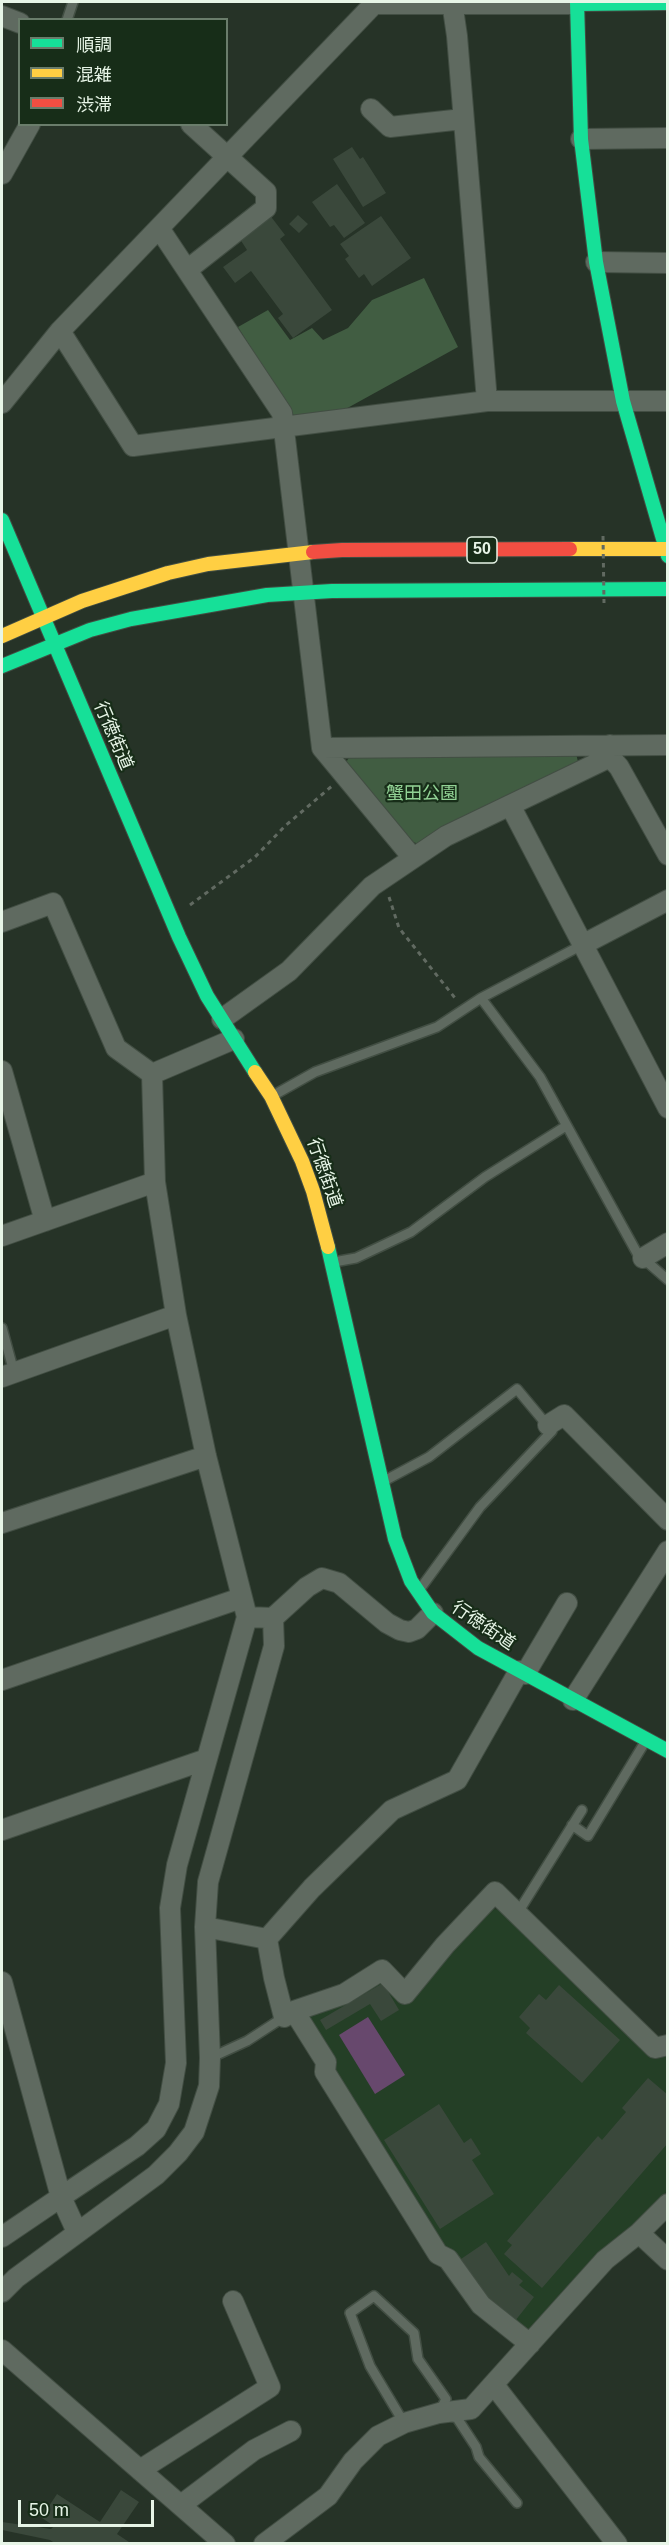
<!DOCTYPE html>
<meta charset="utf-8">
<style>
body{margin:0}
#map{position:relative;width:669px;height:2545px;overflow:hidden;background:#263327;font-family:Helvetica,"Noto Sans JP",sans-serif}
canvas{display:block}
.frame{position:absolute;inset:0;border:3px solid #e7f5e7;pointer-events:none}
.legend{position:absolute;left:18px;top:18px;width:210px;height:108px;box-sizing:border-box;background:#172d18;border:2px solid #6a7d6b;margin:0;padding:8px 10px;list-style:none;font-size:18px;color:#e7f5e7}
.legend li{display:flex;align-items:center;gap:12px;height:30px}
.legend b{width:30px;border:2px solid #6a7d6b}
.scale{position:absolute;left:18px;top:2500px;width:136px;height:27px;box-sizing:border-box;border:3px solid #e7f5e7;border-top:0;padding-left:8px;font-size:18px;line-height:21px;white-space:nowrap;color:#e7f5e7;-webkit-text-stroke:4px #172d18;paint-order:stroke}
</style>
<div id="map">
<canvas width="669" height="2545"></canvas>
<div class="frame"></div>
<ul class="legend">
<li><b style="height:8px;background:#16e098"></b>順調</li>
<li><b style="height:8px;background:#ffcf43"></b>混雑</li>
<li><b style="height:8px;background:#f24e42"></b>渋滞</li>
</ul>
<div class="scale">50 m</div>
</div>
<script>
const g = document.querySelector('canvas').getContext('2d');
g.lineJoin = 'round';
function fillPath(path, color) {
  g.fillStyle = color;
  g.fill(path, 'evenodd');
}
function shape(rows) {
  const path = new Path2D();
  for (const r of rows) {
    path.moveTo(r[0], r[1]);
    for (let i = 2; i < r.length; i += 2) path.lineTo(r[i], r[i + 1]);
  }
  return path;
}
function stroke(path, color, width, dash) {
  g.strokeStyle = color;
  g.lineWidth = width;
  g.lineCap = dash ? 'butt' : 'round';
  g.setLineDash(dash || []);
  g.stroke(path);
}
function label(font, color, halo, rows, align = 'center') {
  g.font = font + ' Helvetica,"Noto Sans JP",sans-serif';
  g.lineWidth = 4.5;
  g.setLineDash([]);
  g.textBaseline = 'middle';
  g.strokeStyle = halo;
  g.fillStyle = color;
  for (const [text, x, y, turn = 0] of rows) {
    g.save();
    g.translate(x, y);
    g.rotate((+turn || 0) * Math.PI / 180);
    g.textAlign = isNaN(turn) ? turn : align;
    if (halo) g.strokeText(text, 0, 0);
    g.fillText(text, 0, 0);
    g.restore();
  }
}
const built = shape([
 [493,1909,501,1910,655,2059,667,2056,667,2191,649,2211,598,2255,532,2331,523,2332,441,2248,332,2070,336,2060,308,2020,312,2014,383,1981,405,2003,447,1953]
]);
const green = shape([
 [424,278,458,347,342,411,296,417,291,413,238,327,268,310,290,340,312,328,323,340,348,328,372,300],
 [576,753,578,762,419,844,410,841,345,764,350,756]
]);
const water = shape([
 [368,2017,405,2075,375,2094,339,2035]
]);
const building = shape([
 [352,147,360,159,363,157,386,193,363,207,333,159],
 [337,184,365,223,344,238,334,225,330,227,312,202],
 [269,214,285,235,280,239,332,310,293,338,278,318,283,314,251,271,235,283,223,267,247,250,238,236],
 [298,215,308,224,299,233,289,224],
 [381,216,411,258,372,286,364,274,359,278,345,259,349,256,340,244],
 [383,1983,399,2010,381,2021,370,2004,326,2030,320,2020],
 [559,1985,620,2040,582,2083,526,2033,530,2028,519,2017,539,1994,546,2000],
 [648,2078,668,2095,668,2143,542,2288,504,2254,512,2245,507,2241,598,2136,602,2140,626,2112,622,2108],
 [439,2104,464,2143,471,2138,481,2154,472,2160,494,2194,440,2229,384,2140],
 [486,2242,509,2276,512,2272,523,2281,519,2285,534,2297,515,2321,487,2299,461,2259],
 [121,2490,139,2502,117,2534,132,2544,56,2544,50,2540,2,2530,2,2522,51,2529,54,2526,39,2516,45,2507,47,2509,57,2494,100,2522]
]);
const path = shape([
 [389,897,399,928,455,998],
 [190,905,255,857,285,826,332,786]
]);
const lane = shape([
 [67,20,73,2],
 [481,998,540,1077,637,1253,668,1280],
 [274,1095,315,1072,437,1027,481,998,582,945],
 [334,1262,356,1258,411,1232,485,1177,566,1126],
 [2,1328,14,1372],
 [384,1481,429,1457,517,1389,552,1431,480,1507,420,1589],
 [572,1825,588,1836,645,1742],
 [517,1914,582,1810],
 [210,2058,247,2041,284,2017],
 [404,2423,370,2366,350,2313,374,2296,414,2333,418,2359,446,2399,439,2413,457,2418,476,2447,479,2457,517,2503]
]);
const street = shape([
 [452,2,457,36,487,401],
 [2,16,20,23],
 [371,109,390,127,463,119],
 [581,139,668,138],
 [2,174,30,124],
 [159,228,282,413,322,748,413,858],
 [596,262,668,263],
 [187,270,266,208,266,192,191,124],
 [60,331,133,446,487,401,668,401],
 [2,403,60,331,374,4,577,4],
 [322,748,668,745],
 [610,757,619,767,668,855],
 [510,805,668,1108],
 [2,922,53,903,116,1048,152,1074],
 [582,945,668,900],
 [222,1019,289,971,372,886,446,836,610,757,610,745],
 [234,1039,152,1074,155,1182,176,1315,206,1456,247,1617,273,1618,307,1587,322,1578,339,1583,387,1623,400,1630,409,1632,417,1629,433,1613],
 [2,1071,45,1221],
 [2,1236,155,1182],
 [643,1258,668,1243],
 [2,1377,176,1315],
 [548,1425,564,1415,668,1520],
 [2,1523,206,1456],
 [525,1674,567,1603],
 [2,1680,241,1598],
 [573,1700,668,1551],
 [2,1830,207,1759],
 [205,1927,267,1939,312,1888,392,1810,457,1780,519,1671],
 [267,1939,274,1978,284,2017,294,2011,344,1994,382,1970,405,1994,445,1945,495,1892,655,2048,668,2045],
 [2,1982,61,2197,2,2237],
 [294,2011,326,2062,325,2072,438,2254,448,2259,481,2305,530,2344],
 [77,2232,61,2197,137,2146,156,2129,169,2104,176,2063,170,1908,177,1865,247,1617],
 [639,2233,668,2260],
 [2,2292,16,2278,156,2175,178,2153,194,2132,209,2086,210,2058,205,1927,208,1882,274,1646,273,1618],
 [2,2350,225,2544],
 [494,2385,617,2544],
 [140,2470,270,2387,233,2301],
 [181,2505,254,2450,291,2431],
 [264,2544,328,2496,353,2461,378,2436,404,2423,439,2413,471,2409,605,2260,639,2233,668,2204]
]);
const fast = shape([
 [577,2,581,139,596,262,623,401,668,556],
 [577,4,668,3],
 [2,520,179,937,207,996,255,1072],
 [2,666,90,630,131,619,267,595,332,591,668,589],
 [328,1247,395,1539,411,1581,433,1613,478,1648,668,1751]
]);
const slow = shape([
 [570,549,668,549],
 [2,636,82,601,168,573,208,564,313,552],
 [255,1072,271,1096,302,1161,313,1191,328,1247]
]);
const jam = shape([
 [313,552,342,550,570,549]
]);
const pathBridge = shape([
 [603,536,604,603]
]);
const shields = [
 [482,550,30]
];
const shieldNames = [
 ["50",482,550]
];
const streetNames = [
 ["行徳街道",113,736,67],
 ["行徳街道",324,1173,71],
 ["行徳街道",483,1626,34]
];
const parkNames = [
 ["蟹田公園",422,794]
];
fillPath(built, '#243f26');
fillPath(green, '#415d42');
fillPath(water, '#67486d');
fillPath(building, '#3a483b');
stroke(lane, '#424e43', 12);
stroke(street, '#424e43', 22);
stroke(fast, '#424e43', 16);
stroke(slow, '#424e43', 16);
stroke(jam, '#424e43', 16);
stroke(path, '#616a61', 3, [4.5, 4.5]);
stroke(lane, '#5f6a60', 9);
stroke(street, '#5f6a60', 20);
stroke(fast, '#16e098', 14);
stroke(slow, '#ffcf43', 14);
stroke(jam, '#f24e42', 14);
stroke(pathBridge, '#616a61', 3, [4.5, 4.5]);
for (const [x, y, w] of shields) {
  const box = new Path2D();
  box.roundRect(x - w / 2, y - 13, w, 26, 4.5);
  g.fillStyle = '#172d18';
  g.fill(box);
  stroke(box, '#e7f5e7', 1.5);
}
label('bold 16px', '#e7f5e7', null, shieldNames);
label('18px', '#e7f5e7', '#172d18', streetNames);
label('18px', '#92d295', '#172d18', parkNames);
</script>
